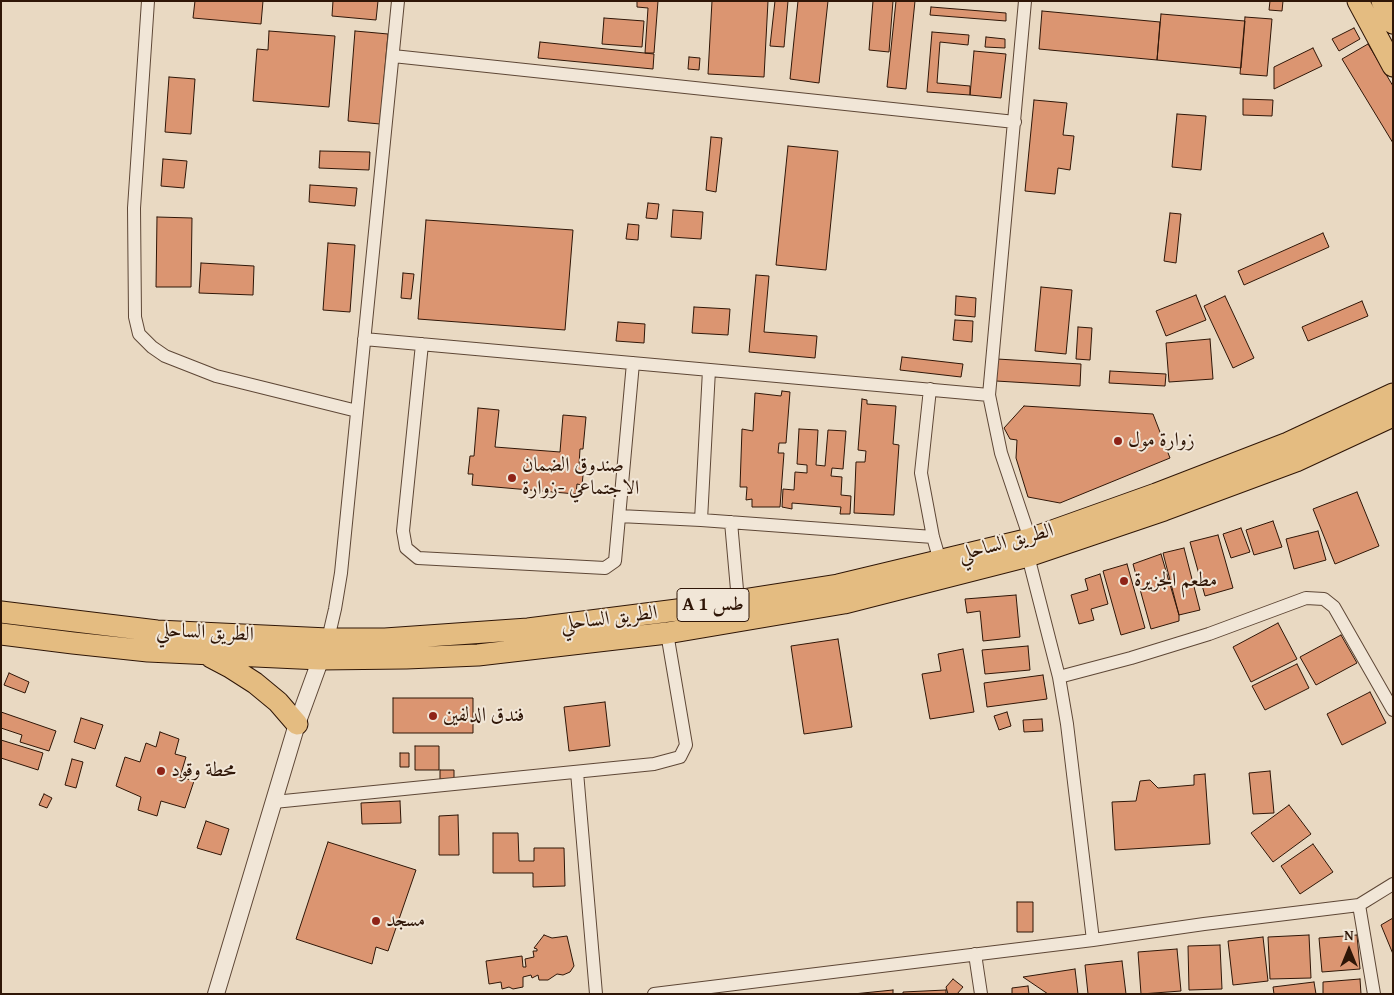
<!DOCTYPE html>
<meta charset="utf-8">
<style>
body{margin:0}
#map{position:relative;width:1394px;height:995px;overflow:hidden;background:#e9d9c2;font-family:"Gentium Book Plus",serif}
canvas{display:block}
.frame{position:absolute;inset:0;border:2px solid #2f1607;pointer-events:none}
.north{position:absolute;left:1324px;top:925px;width:50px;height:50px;-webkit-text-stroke:4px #f1e6d7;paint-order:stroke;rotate:0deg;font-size:14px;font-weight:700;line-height:20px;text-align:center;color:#2f1607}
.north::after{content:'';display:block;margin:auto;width:18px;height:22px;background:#2f1607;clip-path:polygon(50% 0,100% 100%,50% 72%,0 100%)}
</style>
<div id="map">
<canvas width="1394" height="995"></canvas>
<div class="frame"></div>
<div class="north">N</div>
</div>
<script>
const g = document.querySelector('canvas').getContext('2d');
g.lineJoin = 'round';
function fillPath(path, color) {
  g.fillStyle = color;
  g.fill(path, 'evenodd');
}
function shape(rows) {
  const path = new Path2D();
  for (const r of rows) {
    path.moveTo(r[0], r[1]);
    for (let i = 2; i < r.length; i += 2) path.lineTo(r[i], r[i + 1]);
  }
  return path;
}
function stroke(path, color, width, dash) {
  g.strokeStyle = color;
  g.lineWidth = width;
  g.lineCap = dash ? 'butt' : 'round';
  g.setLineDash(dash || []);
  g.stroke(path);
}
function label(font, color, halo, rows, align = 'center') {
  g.font = font + ' "Gentium Book Plus",Amiri,serif';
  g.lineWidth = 4;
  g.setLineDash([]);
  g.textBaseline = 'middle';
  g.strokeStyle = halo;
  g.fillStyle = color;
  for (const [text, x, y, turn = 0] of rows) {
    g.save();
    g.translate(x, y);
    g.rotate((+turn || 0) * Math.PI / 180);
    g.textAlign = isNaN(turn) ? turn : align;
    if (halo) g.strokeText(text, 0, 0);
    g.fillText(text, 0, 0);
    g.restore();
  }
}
const building = shape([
 [195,1,263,1,261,24,193,18,195,1],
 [333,1,378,1,376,20,332,16,333,1],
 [637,1,658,1,654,53,645,53,648,8,637,7,637,1],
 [712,1,768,1,764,77,708,74,712,1],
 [775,1,788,1,784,47,770,46,775,1],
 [798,1,828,1,819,83,790,79,798,1],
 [873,1,893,1,889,52,869,50,873,1],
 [896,1,915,1,906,89,887,87,896,1],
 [1270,1,1283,1,1282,11,1269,10,1270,1],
 [931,7,1006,13,1006,21,930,15,931,7],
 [1042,11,1160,22,1157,60,1039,49,1042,11],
 [1161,14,1245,21,1241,68,1157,60,1161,14],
 [1245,17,1272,19,1267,76,1240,74,1245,17],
 [604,18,644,21,642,47,602,44,604,18],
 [1354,28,1360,39,1339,51,1332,39,1354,28],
 [269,31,335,36,329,107,253,101,257,49,268,50,269,31],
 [355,31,388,34,380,124,348,121,355,31],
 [932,32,969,35,968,45,940,42,937,83,970,86,970,95,927,92,932,32],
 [986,37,1005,39,1005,48,985,47,986,37],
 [540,42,654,54,653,69,538,58,540,42],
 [1368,44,1393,86,1393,143,1342,59,1368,44],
 [1313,48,1322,66,1274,89,1274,67,1313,48],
 [974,51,1006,54,1001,98,970,95,974,51],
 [689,57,700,58,699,70,688,69,689,57],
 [169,77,195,79,191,134,165,132,169,77],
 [1243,99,1273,100,1272,116,1243,115,1243,99],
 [1034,100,1067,103,1063,135,1074,136,1070,170,1058,168,1055,194,1025,191,1034,100],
 [1177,114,1206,116,1201,170,1172,167,1177,114],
 [711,137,722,138,716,192,706,190,711,137],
 [788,146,838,151,826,270,776,265,788,146],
 [320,151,370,152,369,170,319,168,320,151],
 [163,159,187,161,184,188,161,186,163,159],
 [310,185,357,188,355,206,309,202,310,185],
 [648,203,659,204,657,219,646,218,648,203],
 [673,210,703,212,701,239,671,237,673,210],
 [1170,213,1181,214,1176,263,1164,261,1170,213],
 [157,217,192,218,191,287,156,287,157,217],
 [426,220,573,230,565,330,418,319,426,220],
 [628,224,639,225,638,240,626,239,628,224],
 [1323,233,1329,247,1244,285,1238,271,1323,233],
 [328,243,355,245,350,312,323,310,328,243],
 [201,263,254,266,253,295,199,293,201,263],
 [403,273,414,274,411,299,401,298,403,273],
 [756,275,769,276,764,332,817,336,815,358,749,352,756,275],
 [1041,287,1072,290,1066,354,1035,351,1041,287],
 [1196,295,1206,320,1166,336,1156,311,1196,295],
 [956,296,976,298,975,317,955,315,956,296],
 [1225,296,1254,358,1233,368,1204,306,1225,296],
 [1362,301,1368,316,1308,341,1302,327,1362,301],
 [694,307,730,309,728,335,692,333,694,307],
 [955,320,973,321,972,342,953,340,955,320],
 [618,322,645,324,644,343,616,341,618,322],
 [1078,327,1092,328,1090,360,1076,359,1078,327],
 [1210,339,1213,379,1169,382,1166,343,1210,339],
 [902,357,963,364,961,377,900,370,902,357],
 [997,359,1081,364,1080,386,996,381,997,359],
 [1110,371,1166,374,1165,386,1109,383,1110,371],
 [782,391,790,392,786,443,779,443,778,453,784,453,780,507,752,507,752,499,746,500,747,487,740,487,742,429,753,431,755,393,781,396,782,391],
 [862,399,867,400,867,404,896,406,893,444,899,445,894,515,854,513,856,462,865,462,866,451,858,450,862,399],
 [1024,406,1153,414,1170,458,1060,503,1028,497,1016,458,1017,440,1010,439,1004,428,1024,406],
 [478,408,499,410,495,447,560,452,563,415,586,417,583,449,580,449,579,465,584,466,582,485,577,484,576,494,472,485,473,474,468,474,470,456,474,456,478,408],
 [799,429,818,430,816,465,825,466,828,430,846,431,843,469,832,468,831,476,842,477,841,495,851,496,850,514,840,514,841,507,792,503,792,509,782,507,783,489,794,490,795,472,807,473,807,465,797,464,799,429],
 [1357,492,1379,546,1335,564,1313,509,1357,492],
 [1273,521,1282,547,1254,555,1246,530,1273,521],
 [1241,528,1250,552,1231,558,1223,534,1241,528],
 [1318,531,1326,560,1294,569,1286,539,1318,531],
 [1218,535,1233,588,1205,596,1190,542,1218,535],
 [1184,548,1200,610,1179,615,1163,553,1184,548],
 [1161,554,1179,615,1179,621,1151,629,1133,564,1161,554],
 [1127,564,1145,628,1121,635,1103,571,1127,564],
 [1100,574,1108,604,1091,609,1094,620,1079,624,1071,595,1088,590,1085,579,1100,574],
 [1016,595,1020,637,983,641,980,611,967,613,965,599,1016,595],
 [1278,623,1297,659,1251,682,1233,647,1278,623],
 [1341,635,1357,663,1316,685,1300,657,1341,635],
 [838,639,852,727,804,734,791,646,838,639],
 [1028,646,1030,670,985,674,982,650,1028,646],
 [963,649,974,712,930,719,922,674,941,671,938,654,963,649],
 [1297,664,1309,688,1265,710,1252,686,1297,664],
 [9,673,29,682,25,693,4,685,9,673],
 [1043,675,1047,699,987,707,984,683,1043,675],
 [1370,692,1386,723,1342,745,1327,714,1370,692],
 [393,698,473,698,473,733,393,733,393,698],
 [605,702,610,746,569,751,564,707,605,702],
 [1,712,56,731,49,751,20,742,22,735,1,728,1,712],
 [1007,712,1011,726,999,730,994,716,1007,712],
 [81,718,103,725,95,749,74,742,81,718],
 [1042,719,1043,731,1024,732,1023,720,1042,719],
 [160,732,179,739,175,754,186,757,180,777,194,781,185,808,161,801,157,816,138,810,141,797,116,786,125,757,140,762,146,743,156,747,160,732],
 [1,740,43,753,38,770,1,758,1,740],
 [415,746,439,746,439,770,415,770,415,746],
 [400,753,409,753,409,767,400,767,400,753],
 [72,759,83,762,76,788,65,785,72,759],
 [440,770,454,770,454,779,440,779,440,770],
 [1270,771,1274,813,1253,814,1249,773,1270,771],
 [1205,774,1210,844,1115,850,1112,802,1136,801,1140,781,1150,780,1158,788,1194,785,1194,775,1205,774],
 [44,794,52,798,47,808,39,805,44,794],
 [400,801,401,823,362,824,361,803,400,801],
 [1289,805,1311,834,1273,862,1251,833,1289,805],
 [458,815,459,855,439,855,439,816,458,815],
 [206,821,229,829,221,855,197,848,206,821],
 [493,833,518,833,519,861,534,861,534,848,564,848,565,886,533,887,533,873,493,873,493,833],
 [328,842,416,870,388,951,376,947,372,964,296,939,328,842],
 [1313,844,1333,872,1300,894,1281,866,1313,844],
 [1017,902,1033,902,1033,932,1017,932,1017,902],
 [1393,918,1393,954,1381,925,1393,918],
 [544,935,552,938,567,936,574,966,570,972,563,975,557,974,548,980,539,980,538,975,532,978,531,975,523,977,523,987,513,989,509,987,502,989,501,982,489,984,486,961,522,956,523,967,526,967,525,959,534,957,533,951,537,951,537,949,534,948,544,935],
 [1309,935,1311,978,1270,979,1268,937,1309,935],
 [1357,935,1360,969,1322,972,1319,938,1357,935],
 [1263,937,1268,981,1233,985,1228,941,1263,937],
 [1220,945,1222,989,1189,990,1188,946,1220,945],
 [1177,949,1181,991,1141,994,1138,952,1177,949],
 [1122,961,1126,994,1088,994,1085,965,1122,961],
 [1075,969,1078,994,1048,994,1023,977,1075,969],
 [953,979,963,987,957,994,948,994,946,987,953,979],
 [1360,979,1361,994,1323,994,1323,982,1360,979],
 [1314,982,1316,994,1274,994,1273,987,1314,982],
 [1028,986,1029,994,1012,994,1012,988,1028,986],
 [893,990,893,994,853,994,893,990],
 [946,990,946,994,903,994,903,992,946,990]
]);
const minor = shape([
 [148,1,134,208,135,317,139,334,152,347,165,356,216,376,357,411],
 [1025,1,989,395,1001,453,1030,539],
 [393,56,1015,122],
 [364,339,989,395],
 [422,344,403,531,406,548,418,558,605,568,615,561,633,363],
 [930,389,921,473,933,537,940,561],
 [619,516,701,520,933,537],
 [701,520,709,370],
 [731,522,738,601],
 [1028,556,1059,677,1067,724,1093,940],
 [328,639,335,609,341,573,398,1],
 [1059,677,1131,658,1209,634,1306,598,1324,599,1334,607,1393,710],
 [577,772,596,994],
 [274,802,654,764,680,757,686,745,667,633],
 [1359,905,1374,994],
 [975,954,981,994],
 [654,994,1093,940,1204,924,1359,905,1393,884]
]);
const tertiary = shape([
 [216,994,297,724,324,650]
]);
const primary = shape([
 [1358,1,1393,66],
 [1382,1,1393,23]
]);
const trunk = shape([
 [1,612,157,631,328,639,385,639,528,629,685,609,838,585,1030,539,1156,494,1288,443,1393,394],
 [1,634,73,643,148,651,320,659,406,658,478,655,667,633,844,603,1028,556,1164,510,1296,461,1393,416],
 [211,657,230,667,255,683,278,702,297,724]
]);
const markers = [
 [1118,441,5,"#8f2418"],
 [512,478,5,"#8f2418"],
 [1124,581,5,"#8f2418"],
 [433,716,5,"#8f2418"],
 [161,771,5,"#8f2418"],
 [376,921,5,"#8f2418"]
];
const shields = [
 [713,605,72]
];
const shieldNames = [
 ["A 1 طس",713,605]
];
const poiNames = [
 ["زوارة مول",1128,441],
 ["صندوق الضمان",522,466],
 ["الاجتماعي -زوارة",522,489],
 ["مطعم الجزيرة",1134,581],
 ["فندق الدلفين",443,716],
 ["محطة وقود",171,771],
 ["مسجد",386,921]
];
const streetNames = [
 ["الطريق الساحلي",1006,543,-15],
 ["الطريق الساحلي",609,619,-7],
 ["الطريق الساحلي",205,633,3]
];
fillPath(building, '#db9571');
stroke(building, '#2f1607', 1);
stroke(minor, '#5e4736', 14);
stroke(tertiary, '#5e4736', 18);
stroke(primary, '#2f1607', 23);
stroke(trunk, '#2f1607', 23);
stroke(minor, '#f1e6d7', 12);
stroke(tertiary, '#f1e6d7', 16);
stroke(primary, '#e4bc81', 21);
stroke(trunk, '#e4bc81', 21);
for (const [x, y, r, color] of markers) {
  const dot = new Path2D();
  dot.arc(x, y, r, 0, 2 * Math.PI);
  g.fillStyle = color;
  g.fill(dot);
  stroke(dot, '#f1e6d7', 2);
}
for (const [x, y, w] of shields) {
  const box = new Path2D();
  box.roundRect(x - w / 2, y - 16.5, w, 33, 4);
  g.fillStyle = '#f1e6d7';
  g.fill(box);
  stroke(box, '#2f1607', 1);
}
label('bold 19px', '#2f1607', null, shieldNames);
label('20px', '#2f1607', '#f1e6d7', poiNames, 'left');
label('20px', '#2f1607', '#f1e6d7', streetNames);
</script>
